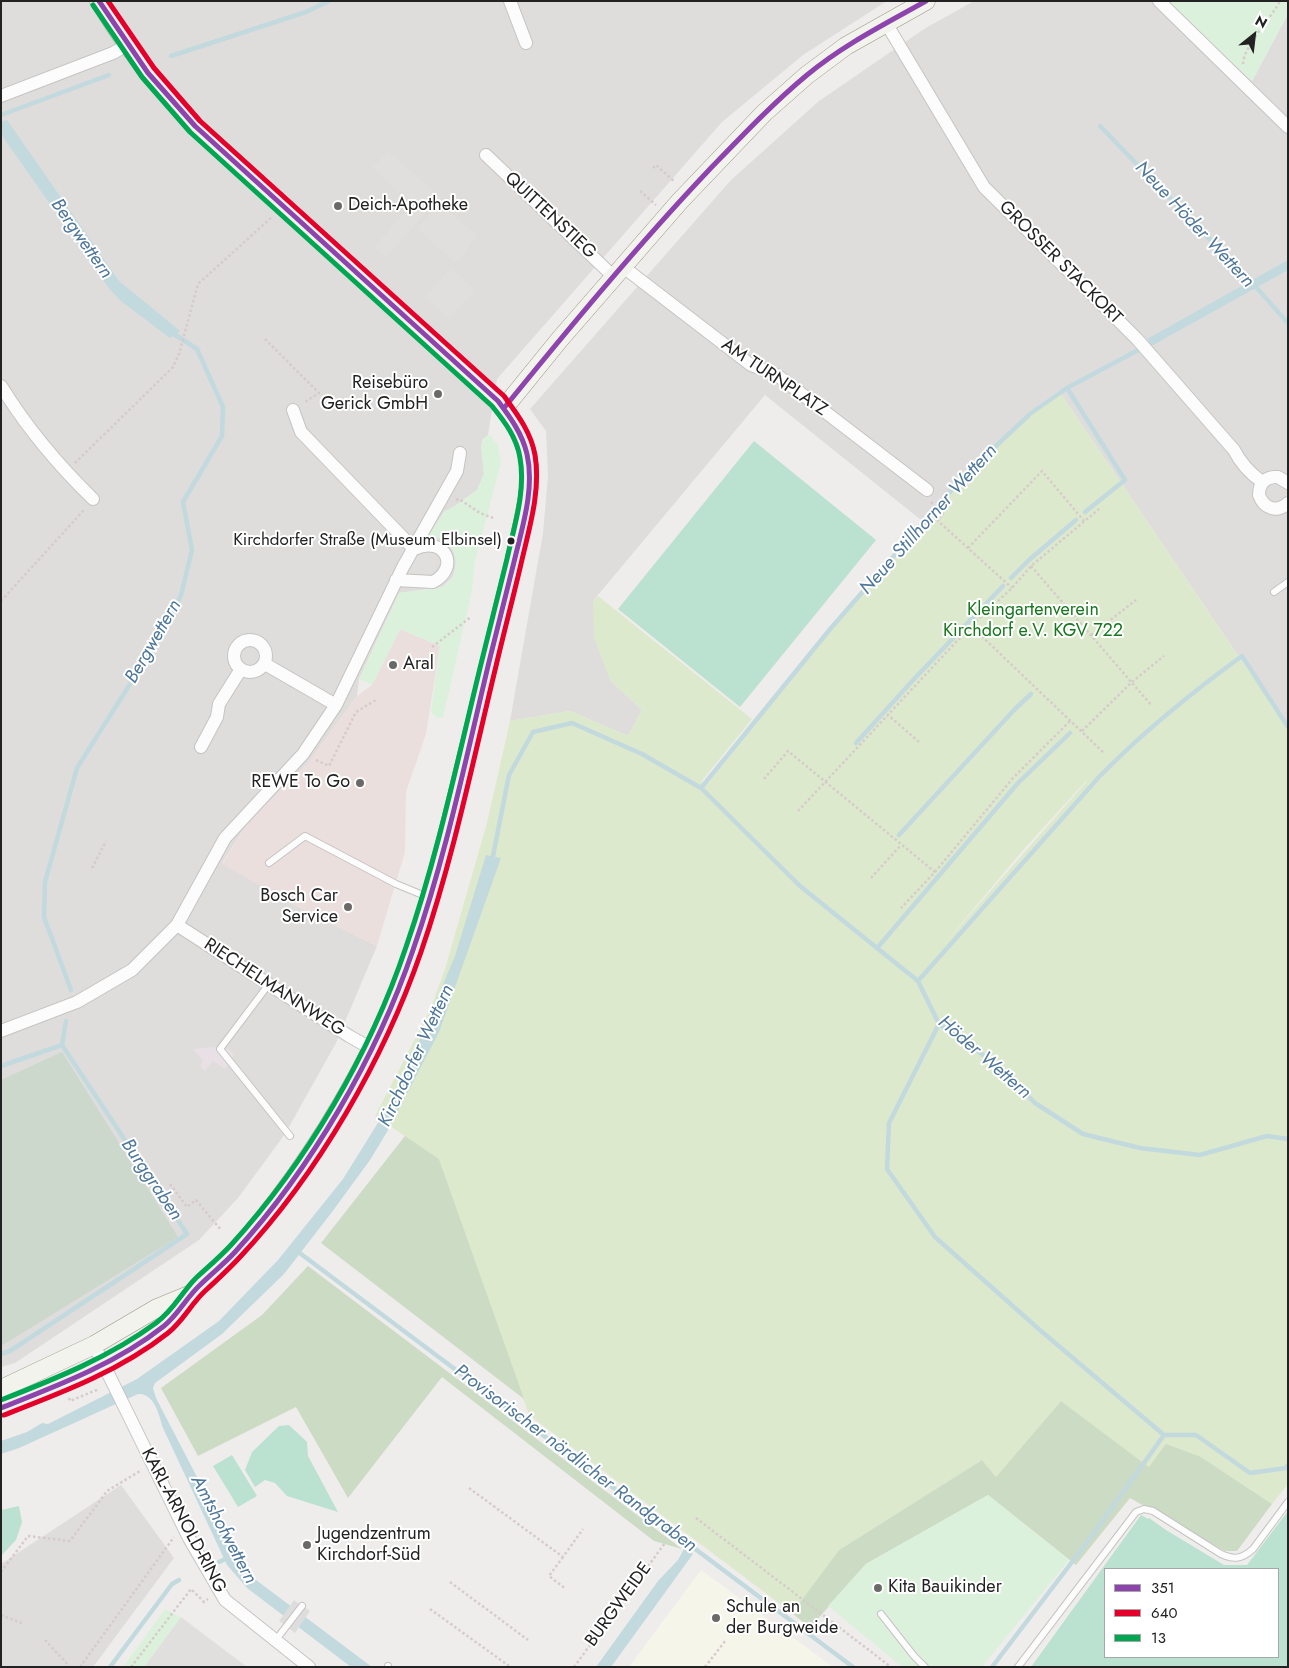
<!DOCTYPE html>
<meta charset="utf-8">
<style>
body{margin:0}
#map{position:relative;width:1289px;height:1668px;overflow:hidden;background:#efedeb;font-family:Jost,sans-serif}
canvas{display:block}
.frame{position:absolute;inset:0;border:2px solid #222;pointer-events:none}
.legend{position:absolute;left:1104px;top:1568px;width:175px;height:90px;box-sizing:border-box;background:#fff;border:1px solid #a7a7a7;margin:0;padding:6px 9px;list-style:none;font-size:15px;color:#222}
.legend li{display:flex;align-items:center;gap:10px;height:25px}
.legend b{width:25px;border:1px solid #a7a7a7}
.north{position:absolute;left:1229px;top:10px;width:50px;height:50px;-webkit-text-stroke:4px #fff;paint-order:stroke;rotate:29deg;font-size:14px;font-weight:700;line-height:20px;text-align:center;color:#222}
.north::after{content:'';display:block;margin:auto;width:18px;height:22px;background:#222;clip-path:polygon(50% 0,100% 100%,50% 72%,0 100%)}
</style>
<div id="map">
<canvas width="1289" height="1668"></canvas>
<div class="frame"></div>
<ul class="legend">
<li><b style="height:6px;background:#8e44ad"></b>351</li>
<li><b style="height:6px;background:#e4002b"></b>640</li>
<li><b style="height:6px;background:#00a651"></b>13</li>
</ul>
<div class="north">N</div>
</div>
<script>
const ctx = document.querySelector('canvas').getContext('2d');
ctx.lineJoin = 'round';
function fillPath(path, color) {
  ctx.fillStyle = color;
  ctx.fill(path, 'evenodd');
}
function stroke(path, color, width, dash) {
  ctx.strokeStyle = color;
  ctx.lineWidth = width;
  ctx.lineCap = dash ? 'butt' : 'round';
  ctx.setLineDash(dash || []);
  ctx.stroke(path);
}
function label(font, color, halo, rows, align = 'center') {
  ctx.font = font + ' Jost,sans-serif';
  ctx.lineWidth = 4;
  ctx.setLineDash([]);
  ctx.textBaseline = 'middle';
  ctx.strokeStyle = halo;
  ctx.fillStyle = color;
  for (const [text, x, y, turn = 0] of rows) {
    ctx.save();
    ctx.translate(x, y);
    ctx.rotate((+turn || 0) * Math.PI / 180);
    ctx.textAlign = isNaN(turn) ? turn : align;
    if (halo) ctx.strokeText(text, 0, 0);
    ctx.fillText(text, 0, 0);
    ctx.restore();
  }
}
const residential = new Path2D(`
 M1,1H887L803,55L722,122L497,379L488,435L483,439L481,446L484,474L477,490L455,506L444,512L429,536L438,537L447,542L454,552L457,564L453,577L442,587L399,593L359,679L357,696L309,762L248,823L222,863L304,910L377,946L336,1043L285,1134L238,1198L199,1240L15,1363L1,1367Z
 M974,1H1168L1252,81L1288,14V725L1237,654L1059,391L1030,411L969,469L921,520L765,395L593,601L610,680L642,710L628,736L570,711L510,721L543,533L548,476L546,431L530,409L731,180L819,101L924,29Z
 M121,1485L174,1558L93,1667H1V1564Z`);
const commercial = new Path2D(`
 M400,629L440,646L426,734L406,792L405,852L377,946L304,910L222,864L248,823L309,762L357,696L372,685Z`);
const industrial = new Path2D(`
 M224,1046L234,1054L225,1069L213,1061L205,1071L200,1066L203,1061L193,1049Z`);
const education = new Path2D(`
 M701,1570L833,1667H629Z`);
const grass = new Path2D(`
 M1059,391L1237,654L1288,725V1484L1272,1504L1201,1457L1149,1467L1061,1401L996,1477L982,1460L839,1550L792,1613L529,1415L439,1159L375,1116L430,1010L445,969L487,823L510,721L570,711L628,736L642,710L610,680L594,638L593,601L598,596L752,719L701,782L706,786C762,716 817,645 875,576C930,509 988,442 1059,391ZM1086,781H1087L943,945L1024,849Z`);
const forest = new Path2D(`
 M405,1136L439,1159L524,1399L321,1243Z
 M308,1266L682,1549L654,1541L442,1377L348,1498L296,1407L198,1456L161,1388L262,1315Z
 M1061,1401L1149,1467L1166,1444L1201,1457L1272,1504L1237,1551H1225L1130,1498L1076,1565L988,1495L866,1564L810,1628L792,1613L839,1550L982,1460L996,1477Z`);
const cemetery = new Path2D(`
 M62,1052L178,1237L1,1346V1080Z`);
const park = new Path2D(`
 M1168,1H1288V14L1252,81L1178,12Z
 M488,435L491,436L498,445L501,463L475,561L472,591L443,718C437,718 434,717 431,711L440,646L400,629L372,685L359,679L399,593C410,591 431,590 441,587C459,580 460,553 446,542C441,538 434,537 428,536L444,512L455,506L477,490L484,474L481,446L483,439Z
 M988,1495L1069,1560L982,1667H902L828,1606L866,1564Z
 M165,1609L181,1617L144,1667H123Z`);
const pitch = new Path2D(`
 M754,441L876,540L740,707L618,609Z
 M289,1425L307,1442L308,1456L338,1512L287,1496L275,1483L265,1480L255,1487L245,1470L252,1452L279,1426Z
 M232,1455L257,1496L238,1507L213,1466Z
 M19,1506L22,1522L16,1540L1,1556V1510Z
 M1288,1511V1667H1031L1141,1515L1148,1519L1149,1518L1166,1530L1224,1565H1247ZM1105,1569H1278V1657H1105Z`);
const parking = new Path2D(`
 M388,151L440,197L386,258L374,247L412,204L372,168Z
 M439,203L478,236L456,263L417,229Z
 M451,268L475,290L449,319L425,297Z
 M422,552H432L440,560L433,574L408,573L416,557Z
 M181,1617L247,1667H144Z`);
const water = new Path2D(`
 M7,120L119,281L180,331L170,338L121,301L108,287L1,134V122Z
 M1288,260V270L1153,345L1147,339Z
 M486,855L501,858L439,1032L387,1132L370,1160L332,1212L284,1274L222,1334L155,1383L153,1388L156,1398L240,1560L248,1572L256,1580L372,1667H351L247,1588L227,1565L163,1428C159,1416 155,1393 138,1394L19,1448L1,1454V1441L27,1432L42,1423L48,1424L137,1379L219,1321L278,1260L343,1179L376,1126L406,1072L455,956Z
 M685,1547L693,1554L611,1667H596L658,1581L678,1560Z`);
const pier = new Path2D(`
 M294,1600L310,1611L295,1633L279,1621Z`);
const stream = new Path2D(`
 M171,56L306,12L329,1
 M1,115L109,75
 M1100,126L1254,285L1288,323
 M1067,388L1125,480L1085,512
 M1011,578L1029,560L1076,520
 M856,743L915,678L1003,586
 M701,788L831,628L963,477L1031,413L1067,388L1157,340
 M899,835L1015,709L1031,694
 M492,861L509,775L533,732L572,723L642,754L701,788L800,886L918,981L939,1024L965,1041L1005,1072L1035,1103L1083,1134L1140,1148L1200,1155L1267,1136L1288,1139
 M878,947L1018,783L1070,733
 M918,981L1099,777C1143,732 1191,693 1242,656L1288,727
 M71,990L44,917L45,882L77,768L161,635L181,595L192,550L183,502L222,436L223,407L197,349L171,332
 M939,1024L889,1123L887,1169L935,1237L1041,1331L1164,1435
 M62,1045L66,1021
 M1,1066L62,1045
 M297,1251L853,1667
 M1,1354L10,1351L187,1234L62,1045
 M219,1562L230,1557
 M110,1667L172,1584L179,1580
 M992,1667L1088,1541L1164,1435H1196L1250,1473L1286,1468L1288,1465`);
const path = new Path2D(`
 M1243,64C1244,45 1271,19 1280,1
 M653,168L656,165L675,182
 M640,191L656,205
 M265,339L319,393L305,402
 M75,463L173,367L179,354L198,284L272,217
 M456,500L459,499L480,513L493,518
 M931,502L943,514L937,520L1012,588
 M968,548L1042,471L1084,521
 M1031,566L1152,706
 M1,601L84,510
 M971,626L1104,753
 M1091,635L1136,600
 M432,647L471,617
 M887,714L919,742
 M1082,731L1132,682L1164,656
 M316,760L329,766L356,712L376,700
 M764,779L788,751L935,872L901,908
 M798,811L971,626L1012,588L1031,566L1099,509
 M92,868L106,841
 M935,872L1013,778L1070,721
 M871,878L901,845
 M170,1184L187,1207L196,1200L221,1230
 M69,1398L70,1401L99,1389
 M469,1488L563,1557L583,1529
 M696,1518L891,1667
 M563,1557L549,1576L566,1589
 M1,1572L28,1536L70,1541L107,1491L140,1471
 M450,1582L528,1640
 M430,1609L509,1666
 M1,1615L24,1624
 M45,1640L70,1667
 M80,1667L174,1537
 M131,1667L191,1589L204,1602L208,1599
 M574,1667L665,1543
 M705,1667L726,1640`);
const lane = new Path2D(`
 M1274,592L1288,582
 M269,863L305,836L396,884L430,898
 M269,984L220,1049L290,1136
 M881,1614L914,1656L925,1667
 M275,1641L302,1606
 M388,1667V1666
 M1018,1667L1136,1512L1144,1509L1153,1511L1221,1554C1234,1560 1242,1559 1253,1549L1288,1502`);
const street = new Path2D(`
 M510,1L526,43
 M1159,1L1288,127
 M886,23L984,187L1137,339L1234,450C1240,462 1251,474 1262,482
 M1,96L113,53L127,45
 M486,155L614,277
 M622,266L751,365L777,375L927,490
 M1,386C27,428 58,465 93,499
 M293,410L301,432L414,549
 M1288,483L1278,477C1266,476 1259,483 1259,495C1264,509 1277,513 1288,503
 M396,580L433,582C460,568 446,535 414,549
 M234 656a16 16 0 1 1 32 0a16 16 0 1 1-32 0Z
 M265,664L336,705
 M201,747L217,717L219,704L241,669
 M177,925L349,1036L372,1049
 M1,1031L77,1002L132,970L177,925L225,838L303,754L336,705L403,567L457,471L460,453
 M94,1345L189,1538L225,1600L309,1667`);
const secondary = new Path2D(`
 M504,408L560,339L680,201L764,113L807,75L846,46L926,1
 M1,1389L94,1345L157,1308L191,1294
 M1,1408C51,1389 100,1370 144,1340C153,1334 163,1328 170,1321C179,1313 185,1301 193,1292C209,1276 227,1262 242,1244C292,1186 336,1119 371,1050C416,964 439,869 462,774C480,699 499,623 517,548C530,487 543,453 498,401L195,126L148,73L118,31L99,1`);
const bus1 = new Path2D(`
 M504,408C570,327 637,246 709,170C741,137 772,104 807,75C843,45 885,24 926,1
 M1,1408C57,1386 116,1364 164,1326C178,1315 186,1298 200,1285C211,1274 224,1264 235,1252C311,1169 377,1056 413,950C446,856 466,758 489,662C497,629 506,595 514,562C522,528 535,489 527,454C522,433 510,417 498,401L195,126L148,73L99,1`);
const bus2 = new Path2D(`
 M4,1415C61,1393 120,1371 168,1333C183,1321 191,1304 205,1291C217,1280 229,1269 240,1257C318,1174 384,1059 421,952C453,859 473,761 496,666C504,632 513,598 521,564C529,529 541,491 535,455C531,432 517,414 504,396L200,121L154,68L108,1`);
const bus3 = new Path2D(`
 M1,1400C55,1379 110,1357 156,1323C173,1311 182,1292 196,1278C208,1267 220,1257 231,1245C307,1162 370,1054 406,947C438,855 458,758 481,664C490,629 498,594 507,559C514,527 526,491 520,458C517,438 505,422 492,406L190,132L142,77L93,5`);
const markers = [
 [338,206,5,"#6a6968"],
 [438,394,5,"#6a6968"],
 [511,541,4.5,"#222"],
 [393,665,5,"#6a6968"],
 [360,783,5,"#6a6968"],
 [348,907,5,"#6a6968"],
 [307,1545,5,"#6a6968"],
 [878,1588,5,"#6a6968"],
 [716,1618,5,"#6a6968"]
];
const busNames = [
 ["Kirchdorfer Straße (Museum Elbinsel)",502,541]
];
const poiNames = [
 ["Deich-Apotheke",348,206],
 ["Reisebüro",428,384,"right"],
 ["Gerick GmbH",428,405,"right"],
 ["Aral",403,665],
 ["REWE To Go",350,783,"right"],
 ["Bosch Car",338,897,"right"],
 ["Service",338,918,"right"],
 ["Jugendzentrum",317,1535],
 ["Kirchdorf-Süd",317,1556],
 ["Kita Bauikinder",888,1588],
 ["Schule an",726,1608],
 ["der Burgweide",726,1629]
];
const streetNames = [
 ["QUITTENSTIEG",550,216,43],
 ["GROSSER STACKORT",1060,263,45],
 ["AM TURNPLATZ",774,378,34],
 ["RIECHELMANNWEG",274,988,33],
 ["KARL-ARNOLD-RING",183,1521,62],
 ["BURGWEIDE",619,1605,-54]
];
const parkNames = [
 ["Kleingartenverein",1033,611],
 ["Kirchdorf e.V. KGV 722",1033,632]
];
const waterNames = [
 ["Neue Höder Wettern",1194,225,47],
 ["Bergwettern",81,239,55],
 ["Neue Stillhorner Wettern",929,520,-48],
 ["Bergwettern",154,642,-60],
 ["Kirchdorfer Wettern",417,1056,-65],
 ["Höder Wettern",984,1058,41],
 ["Burggraben",151,1180,56],
 ["Provisorischer nördlicher Randgraben",575,1459,37],
 ["Amtshofwettern",223,1530,62]
];
fillPath(residential, '#dedddc');
fillPath(commercial, '#ebdfde');
fillPath(industrial, '#e8e0e5');
fillPath(education, '#f6f5e9');
fillPath(grass, '#dde9cd');
fillPath(forest, '#ccdbc3');
fillPath(cemetery, '#cbd8cb');
fillPath(park, '#dcf1db');
fillPath(pitch, '#bbe1d0');
fillPath(parking, '#e0dfde');
fillPath(water, '#c2d9de');
fillPath(pier, '#dedddd');
stroke(stream, '#c2d9de', 4.5);
stroke(lane, '#c5c4c3', 8);
stroke(street, '#c5c4c3', 14);
stroke(secondary, '#979784', 19);
stroke(path, '#d6cbcb', 2.5, [2.5, 2.5]);
stroke(lane, '#fdfcfc', 6);
stroke(street, '#fdfcfc', 12);
stroke(secondary, '#f3f3ed', 18);
stroke(bus1, '#8e44ad', 5);
stroke(bus2, '#e4002b', 5);
stroke(bus3, '#00a651', 5);
for (const [x, y, r, color] of markers) {
  const dot = new Path2D();
  dot.arc(x, y, r, 0, 2 * Math.PI);
  ctx.fillStyle = color;
  ctx.fill(dot);
  stroke(dot, '#fff', 2);
}
label('17px', '#222', '#fff', busNames, 'right');
label('18px', '#222', '#fff', poiNames, 'left');
label('18px', '#222', '#fff', streetNames);
label('18px', '#18771d', '#fff', parkNames);
label('italic 19px', '#4f779a', '#fff', waterNames);
</script>
